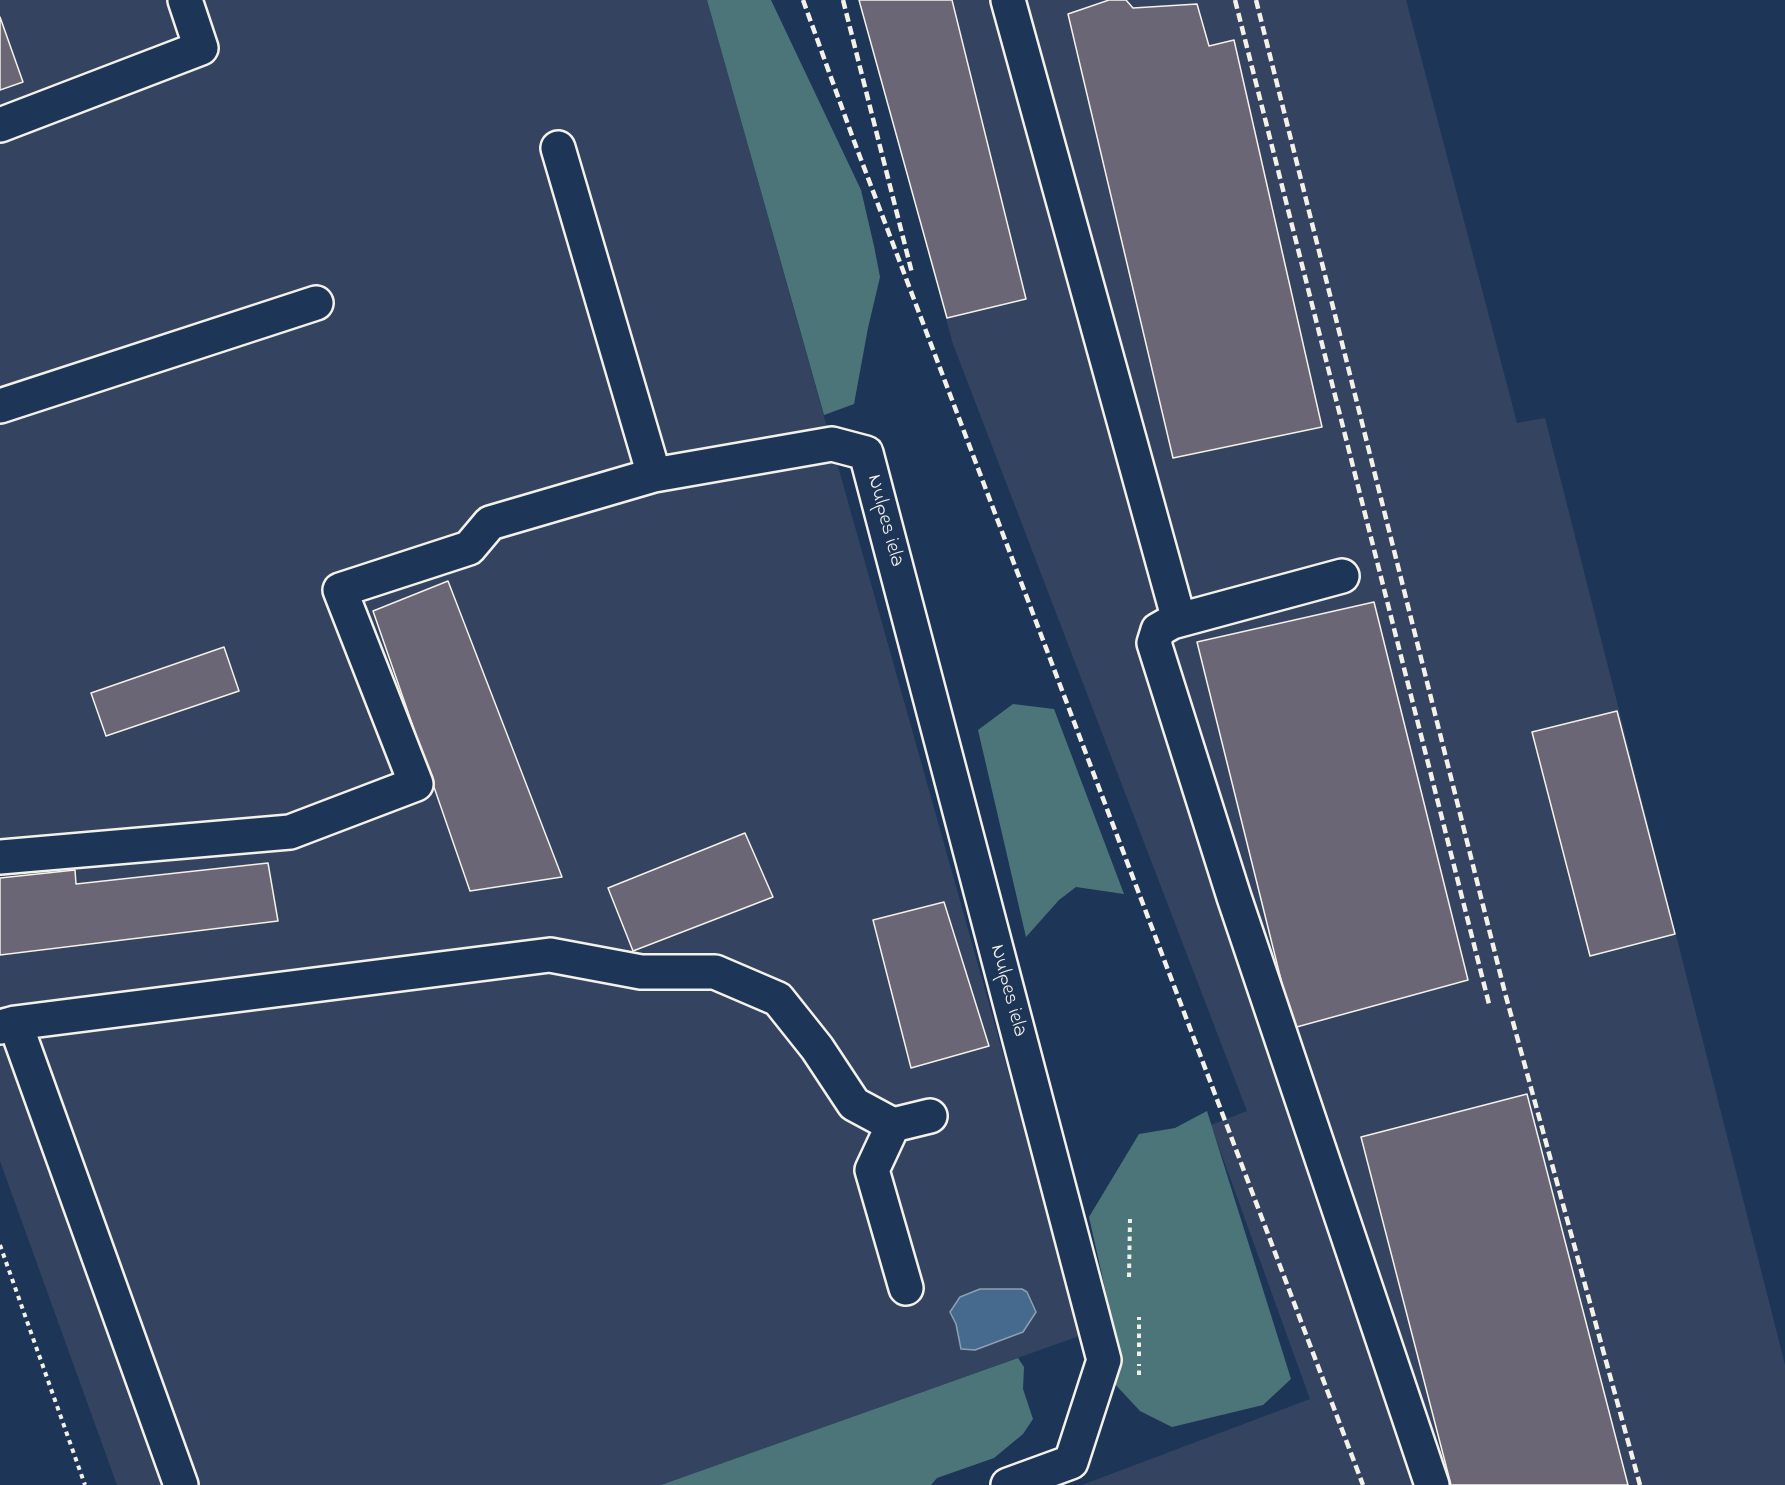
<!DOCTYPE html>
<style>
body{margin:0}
canvas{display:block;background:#1d3557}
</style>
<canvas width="1785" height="1485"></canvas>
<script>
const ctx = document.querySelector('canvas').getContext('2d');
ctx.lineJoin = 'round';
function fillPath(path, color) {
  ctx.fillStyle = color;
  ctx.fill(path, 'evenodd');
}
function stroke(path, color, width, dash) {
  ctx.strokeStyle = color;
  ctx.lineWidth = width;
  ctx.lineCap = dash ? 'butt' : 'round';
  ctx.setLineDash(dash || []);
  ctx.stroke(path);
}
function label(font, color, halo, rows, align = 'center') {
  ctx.font = font + ' "Indie Flower",sans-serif';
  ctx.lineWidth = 6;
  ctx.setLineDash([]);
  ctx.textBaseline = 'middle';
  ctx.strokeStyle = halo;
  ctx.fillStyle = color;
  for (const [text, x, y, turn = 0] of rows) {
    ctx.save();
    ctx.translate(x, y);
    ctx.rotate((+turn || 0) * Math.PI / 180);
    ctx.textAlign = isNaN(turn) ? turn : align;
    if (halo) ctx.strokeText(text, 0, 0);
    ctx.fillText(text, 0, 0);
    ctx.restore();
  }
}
const built = new Path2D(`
 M0,0H707L1082,1335L661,1485H117L0,1161Z
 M859,0H1406L1517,423L1545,418L1785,1365V1485H1082L1310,1399L1211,1125L1247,1111L953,344Z`);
const green = new Path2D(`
 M707,0H771L861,190L874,246L880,277L868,328L854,404L824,415Z
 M1013,704L1054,709L1124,894L1076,887L1059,900L1026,937L978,730Z
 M1207,1111L1291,1379L1263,1405L1172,1427L1140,1411L1112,1381L1115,1333L1089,1217L1139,1134L1175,1128Z
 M1018,1358L1024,1367L1023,1389L1033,1419L1023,1434L994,1458L937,1478L931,1485H661Z`);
const water = new Path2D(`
 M980,1289H1022L1027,1292L1036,1312L1023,1332L975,1350L961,1349L956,1324L950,1312L960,1297Z`);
const building = new Path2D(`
 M859,0H952L1026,299L947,318Z
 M1109,0H1126L1133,8L1197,4L1209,46L1234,40L1322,427L1173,458L1068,14Z
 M0,17L23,82L0,90Z
 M448,581L562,877L470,891L373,611Z
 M1374,602L1468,980L1293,1028L1197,642Z
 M224,647L239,691L106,736L91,693Z
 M1617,711L1675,934L1590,956L1532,732Z
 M745,833L773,897L633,951L608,888Z
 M268,863L278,921L0,955V878L75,870L76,884Z
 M944,902L989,1046L911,1068L873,920Z
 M1527,1094L1628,1485H1451L1361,1137Z`);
const path = new Path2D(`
 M0,1245L85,1485
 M1129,1277L1130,1219
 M1139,1356V1317
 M1139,1375V1364`);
const minor = new Path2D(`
 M1008,0L1179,620
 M0,125L201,48L185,0
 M558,148L654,475L832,444L866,453L1104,1360L1071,1462L1008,1485
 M0,406L316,303
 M1342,576L1172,622L1158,630L1154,643L1234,897L1432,1485
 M0,857L290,832L416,784L340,590L469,548L490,523L654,475
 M15,1023L181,1485
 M0,1027L15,1023L550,955L641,972H715L778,999L817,1048L854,1104L893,1125L930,1116
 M893,1125L872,1170L906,1288`);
const rail = new Path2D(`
 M803,0L854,141L1363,1485
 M843,0L912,273
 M1235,0L1489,1004
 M1256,0L1505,993L1640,1485`);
const streetNames = [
 ["Nulpes iela",884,521,75],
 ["Nulpes iela",1007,991,75]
];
fillPath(built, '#344460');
fillPath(green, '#4c7579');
fillPath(water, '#466a8d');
stroke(water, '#8ca0b1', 1.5);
fillPath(building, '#6a6675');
stroke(building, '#f4f1e8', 1.5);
stroke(minor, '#f4f1e8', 38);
stroke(path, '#f4f1e8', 4, [4.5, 4.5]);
stroke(minor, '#1d3557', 33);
stroke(rail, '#f4f1e8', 4.5, [9, 4.5]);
label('21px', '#f4f1e8', '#1d3557', streetNames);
</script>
